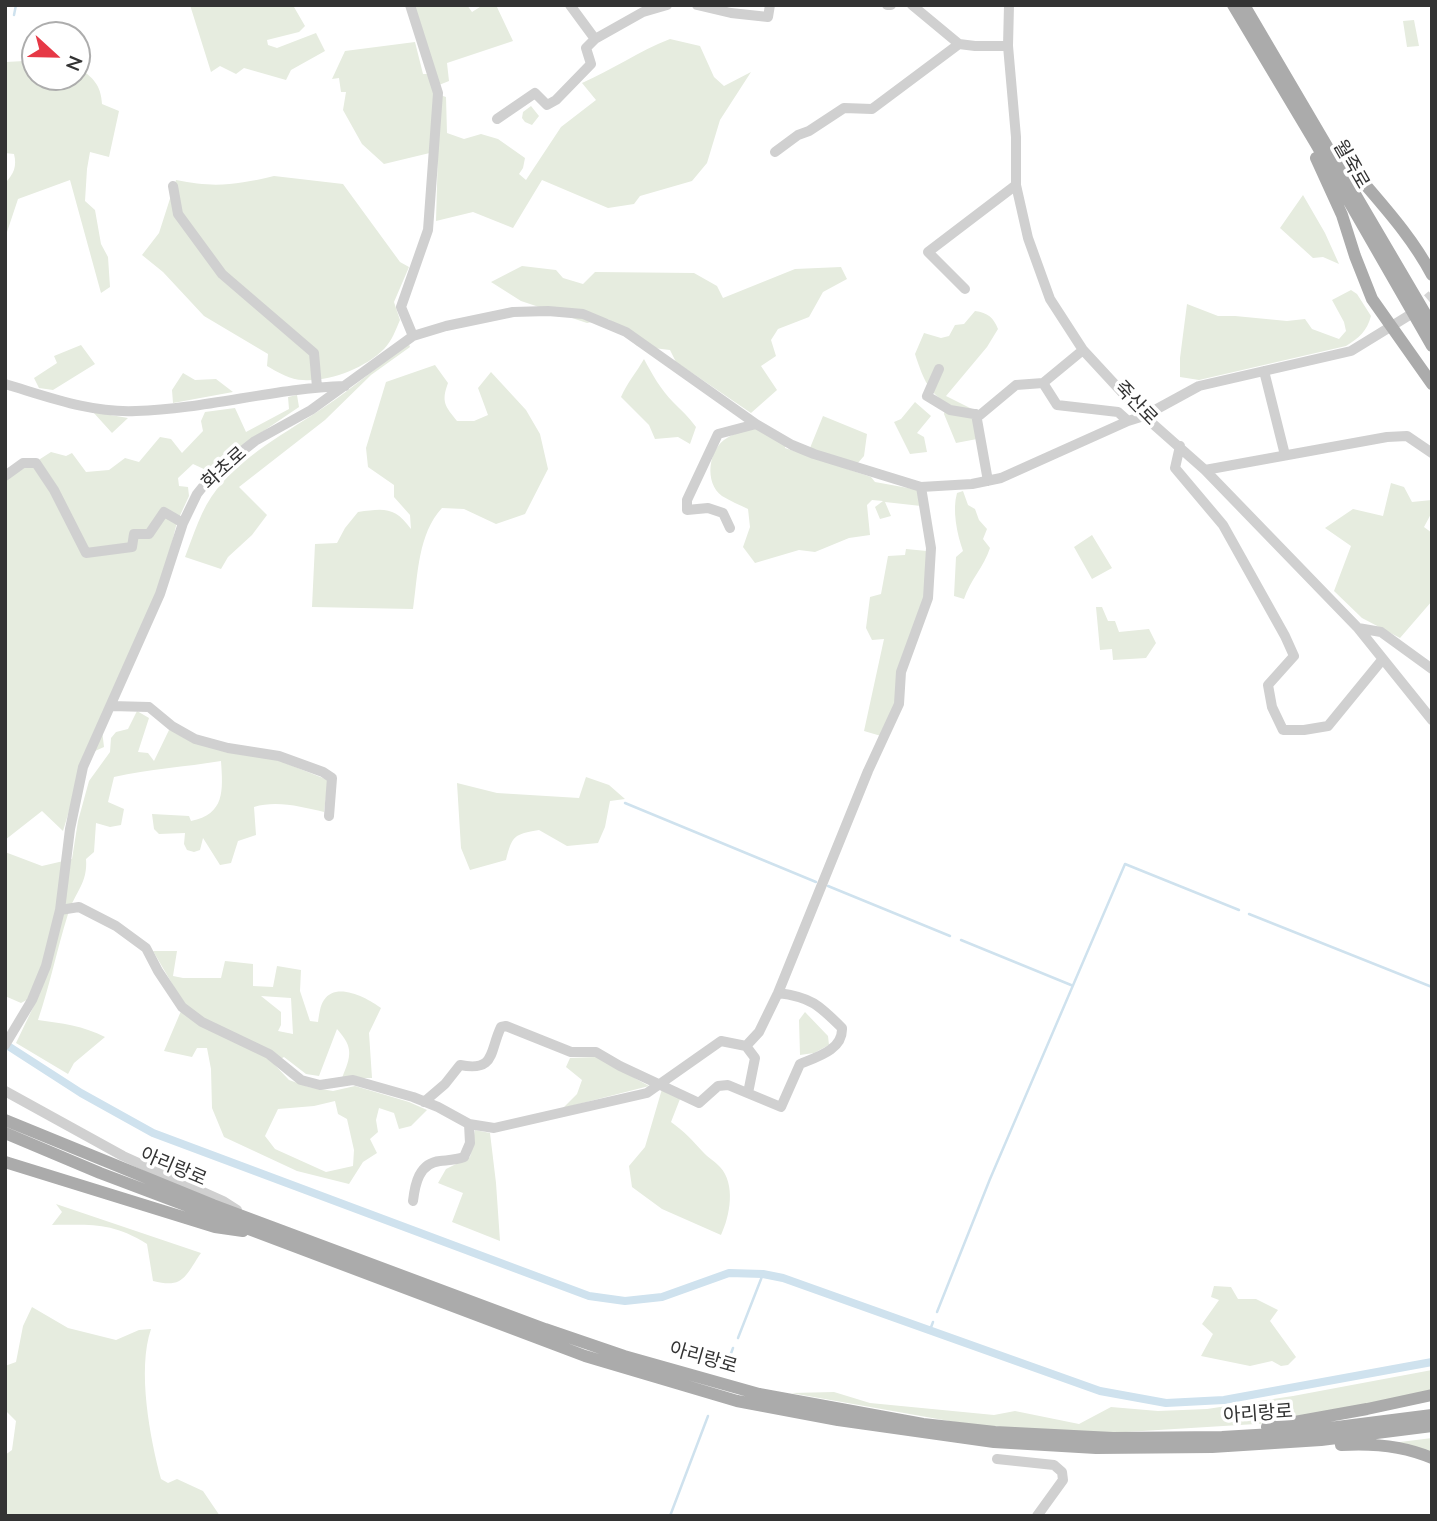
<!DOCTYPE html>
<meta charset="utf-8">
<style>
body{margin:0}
#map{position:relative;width:1437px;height:1521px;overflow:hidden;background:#fff;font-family:"Nunito Sans",sans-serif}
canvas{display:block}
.frame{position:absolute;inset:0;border:7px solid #333;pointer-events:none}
.north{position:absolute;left:21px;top:21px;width:70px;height:70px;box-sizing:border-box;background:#fff;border:2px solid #adadad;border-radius:50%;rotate:112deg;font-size:19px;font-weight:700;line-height:28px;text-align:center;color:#333}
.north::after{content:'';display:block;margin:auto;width:24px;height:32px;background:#e63946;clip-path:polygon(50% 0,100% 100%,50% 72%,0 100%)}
</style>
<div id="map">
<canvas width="1437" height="1521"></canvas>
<div class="frame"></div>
<div class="north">N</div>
</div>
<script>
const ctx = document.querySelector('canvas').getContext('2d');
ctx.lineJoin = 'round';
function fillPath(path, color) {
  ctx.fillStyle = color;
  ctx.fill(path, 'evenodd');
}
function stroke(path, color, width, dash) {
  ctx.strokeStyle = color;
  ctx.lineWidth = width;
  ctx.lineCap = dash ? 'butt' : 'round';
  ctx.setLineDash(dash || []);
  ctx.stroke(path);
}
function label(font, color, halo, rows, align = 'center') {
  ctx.font = font + ' "Nunito Sans","Noto Sans KR",sans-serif';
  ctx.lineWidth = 7;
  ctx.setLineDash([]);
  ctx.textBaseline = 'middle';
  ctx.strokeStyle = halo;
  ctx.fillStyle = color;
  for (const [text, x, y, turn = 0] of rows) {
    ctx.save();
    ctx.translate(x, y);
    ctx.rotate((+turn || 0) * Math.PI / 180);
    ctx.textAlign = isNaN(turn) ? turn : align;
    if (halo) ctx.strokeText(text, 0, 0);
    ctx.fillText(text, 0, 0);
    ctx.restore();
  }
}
const green = new Path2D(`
 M190,5H284L294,7L305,26L299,32L267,40L268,45L277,48L316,33L325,51L291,70L286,80L244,68L236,74L220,66L211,72Z
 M414,5H467L472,12L483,5H496L513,41L447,63L449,81L439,85Z
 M1414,20L1419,46L1407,47L1403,21Z
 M670,39L700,46L714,77L724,86L751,72L720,120L707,163L692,181L640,196L634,204L608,208L542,180L513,228L473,212L436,221L438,151L384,164L362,144L343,110L346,92H341L339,78L332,79L345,51L415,42L423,74H429L434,93L446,97L447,133L464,139L481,134L498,139L525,158L523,168L519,174L526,180L561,127L596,100L582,83C612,70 639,51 670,39Z
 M31,55L35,56V77H77V67C93,77 101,85 102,104L119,111L109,157L90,152L87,169L85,201L95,210L101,244L108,257L110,287L101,293L70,180L18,199L5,238V183C14,174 17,166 14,154L5,153V65L6,62L24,61Z
 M531,106L539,116L532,125L525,122L522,118L523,112Z
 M274,176L343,184L400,262L409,267L394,302L400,320C396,329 392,341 384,349C365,368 330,382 303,380C291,380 277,372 267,366L268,354L204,316L163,272L142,255L159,233L176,180C214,188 236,185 274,176Z
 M1303,195L1325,233L1339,264L1323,257L1313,258L1280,228Z
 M522,266L556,270L563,278L583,284L595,272L694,273L717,286L723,298L795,269L841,267L847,279L823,292L809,317L778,329L771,340L776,356L761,366L777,390L751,413L676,362L670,350L637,346L622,327L608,319L587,323L521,301L491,282Z
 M1351,290L1357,294L1371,316C1367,331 1359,338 1346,346L1199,380L1180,377V358L1187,304L1218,316H1235L1287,321L1305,319L1312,329L1339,339L1346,331L1344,322L1332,300Z
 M975,311C988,313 993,317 998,329L987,347L946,396L978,412L977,439L956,443L944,414L946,403C927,391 922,375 915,354L924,333L941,338L949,336L955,325L964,324Z
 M409,344L410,347L371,375L325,420L239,487L267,515L252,535L228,557L221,569L185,557C194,534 201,509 217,489C248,450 296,428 336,399C361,381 384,361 409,344Z
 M81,345L95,364L53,390L39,388L34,378L57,363L54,356Z
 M644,359C652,374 661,390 673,402C682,411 688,416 696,427L690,444L678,437L655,439L649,425L621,397C627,383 636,373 644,359Z
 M435,365L448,383C441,402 445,406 457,421H474L488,415L478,388L491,372L526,410L540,434L548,469L525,514L496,524L464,509L442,508C418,534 418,574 413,609L312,607L315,544L337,543L345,528L358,512C385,508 395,507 411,529L410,515L394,497V485L368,467L366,448L386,382Z
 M183,373L195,380L216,379L233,392L173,403L172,390Z
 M297,395L299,407L206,470L193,464L178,478L179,486L188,487L189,496L177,522L162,583L101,722L104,747L86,755L63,831L42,811L5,840V472L37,461L51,452L66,456L72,453L86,472L109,470L125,458L139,462L160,437L171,439L182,453L203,431L201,421L205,412L235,408L246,432L289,409L288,397Z
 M915,402L931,416L917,433L924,437L927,452L910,454L894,422L901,419Z
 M93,412L128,418L112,433Z
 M823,416L867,434L864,456L857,464L810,448Z
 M754,428L786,439L785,448L871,477L875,482L919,490L921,506L885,502L891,516L880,519L875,507L883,501L872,500L867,505L870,535L849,538L815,552L799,550L755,563L743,547L750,527L748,509C740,505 730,501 722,496C704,483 708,449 727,438C734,433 746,431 754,428Z
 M1391,483L1404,487L1412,502L1432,500V512L1424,527L1432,533V601L1400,638L1362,618L1334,591L1351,546L1325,528L1353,509L1383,516Z
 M963,491L968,505L975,509L979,520L987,529L983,539L990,548C984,567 970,580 964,599L954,596L956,557L963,551C957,534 952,510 957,493Z
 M1092,535L1112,568L1092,579L1074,547Z
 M906,549L927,551L925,593L897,702L881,736L864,731L884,639L872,640L866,628L870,597L881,594L888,556L905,555Z
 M1096,607H1102L1108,621H1115L1119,632L1149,629L1156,643L1146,658L1113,660L1112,649L1100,650Z
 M137,711L149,718L138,752L148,753L154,761L169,730L270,757L328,780L324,812C302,807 277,800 254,807L256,835L238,841L231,863L220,865L203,838L200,850L194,852L187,850L184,844L185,833L159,834L154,829L152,814L189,816L191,821C225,814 223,791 221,761C185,767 149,769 114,777L108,802L124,809L121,825L110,827L96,823L94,852L86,859C88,883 75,892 68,914C57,949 50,985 38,1020C61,1023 84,1026 105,1037L74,1063L68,1074L16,1043L40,993L21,1003L5,996V852L42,866L72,859L78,821L89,781L110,752L111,738L116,732L128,729Z
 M586,777L609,785L625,799L610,801L605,827L598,843L567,846L539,830C514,834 512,836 506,860L470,870L461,848L457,783L497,793L579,798Z
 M153,951H177L173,976L183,978H221L225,961L253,964V986L273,987L277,966L301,970L300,991L310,1021L318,1022C319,1016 320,1005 324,1000C336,981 368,998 381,1008L369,1033L372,1078H342C351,1056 354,1048 337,1029L319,1076L306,1074L284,1057L273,1063L289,1080L309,1087L333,1091L355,1086L409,1102L427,1110L411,1126L399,1129L394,1113L379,1108L376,1120L378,1132L370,1139L377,1153L363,1162L349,1184L297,1171L224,1137L212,1108L211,1069L207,1048H197L192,1057L164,1051L184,1004ZM261,996L291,998L293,1034L278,1031L281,1025V1012ZM335,1101L338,1114L347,1119L354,1150L353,1166L326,1172L275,1149L265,1136L278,1109L314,1106Z
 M805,1012L828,1036L829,1045L814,1053L800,1055L799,1020Z
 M596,1057L649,1086L563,1108L577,1094L582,1080L566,1067L570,1058Z
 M662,1089L680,1099L671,1122C684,1131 693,1141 703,1152C708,1158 715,1161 720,1167C736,1184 730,1216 721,1235L662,1209L632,1187L629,1166L645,1147Z
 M475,1130L490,1133L496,1183L500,1241L452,1222L463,1193L438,1183L446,1169L470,1157Z
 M56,1204L201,1253C185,1276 184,1289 153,1281L147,1244C111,1222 92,1225 52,1225L62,1212Z
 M1214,1286L1231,1287L1238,1299H1256L1278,1310L1270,1321L1296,1357L1288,1365L1281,1366L1272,1361L1250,1366L1201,1356L1213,1334L1202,1324L1219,1300L1211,1297Z
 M32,1307L68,1328L116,1340L139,1330L151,1329C137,1370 150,1438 161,1479L168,1483L177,1479L203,1491L220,1516H5V1455L12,1450L16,1421L5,1410V1366L16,1362L23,1326Z
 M1432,1370V1393L1272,1423L1126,1432L1067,1433L966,1424L791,1393L834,1392L870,1403L994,1415L1015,1411L1079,1424L1111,1407L1158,1411L1207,1409L1293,1396Z
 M1432,1438V1453L1392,1443Z`);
const stream = new Path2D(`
 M14,15L16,5
 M625,803L816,882
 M828,886L950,936
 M1249,914L1432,987
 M961,940L1071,985
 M937,1312L990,1179L1125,864L1239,910
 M930,1330L933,1322
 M738,1338L763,1274
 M726,1367L733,1348
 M670,1516L708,1416`);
const canal = new Path2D(`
 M5,1044L81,1093L153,1133L589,1296L625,1301L662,1297L729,1273L763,1274L783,1278L1100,1391L1166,1403L1224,1400L1432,1362`);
const minorTunnel = new Path2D(`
 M1416,309L1432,295`);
const minor = new Path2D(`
 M410,5L438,93L428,230L401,307L413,336
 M570,5L595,39L643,12L667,5
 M697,5L731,13L768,17L770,5
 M887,5H891
 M912,5L959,44L975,46H1008
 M1009,5L1008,46L1016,137V185L1028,238L1050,299L1083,350L1144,416L1205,470L1358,628L1432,720
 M497,119L535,93L547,105L556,100L591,64L586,48L595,39
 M775,152L798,135L809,131L844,108L872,109L959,44
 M173,186L178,214L222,274L314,353L317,387
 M965,289L928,252L1016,185
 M1083,350L1043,383L1057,405L1118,412L1128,421
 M939,369L927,396L950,410L980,415L1016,385L1043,383
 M1264,371L1285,455
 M5,384C49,397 90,413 136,411C206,409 275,388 345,386
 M976,414L988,481
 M1180,446L1175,468L1223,525L1285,636L1294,656L1268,685L1272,707L1283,730H1304L1328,726L1382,660
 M1205,470L1387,437L1407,436L1432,453
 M5,476L23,463H36L54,490L86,553L132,547L134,534H149L164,512L183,523
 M730,528L723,513L708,508L687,510V500L718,434L756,424
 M1358,628L1381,632L1432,669
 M111,706L149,707L172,726L195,739L228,748L279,756L323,772L332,778L329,816
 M60,910L79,907L116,926L146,948L158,971L182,1007L202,1022L269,1054L301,1080L320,1085L353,1080L413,1097L438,1107L469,1124L494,1128L647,1093L721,1041L746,1046L759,1032L778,993L868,771L899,704L901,672L928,598L931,548L921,487
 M5,1045L32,1000L46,966L60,910L70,829L83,767L160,594L183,523L197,494L209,479L222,467L255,441L311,410L413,336L446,326L513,312L548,311L583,314L626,332L756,424L792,445L814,454L921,487L972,484L1001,478L1128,421L1144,416L1199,386L1351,351L1408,316
 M746,1046L755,1058L748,1093
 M5,1091L123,1156L223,1201L237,1210
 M424,1102L445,1084L460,1065C496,1072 489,1052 501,1027L506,1026L571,1052H596L620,1066L699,1103L718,1086L728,1085L781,1107L800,1064C817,1057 843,1050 842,1028C819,1005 811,997 778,993
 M413,1201C415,1184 419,1163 440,1161C449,1160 456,1160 464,1157L470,1143L469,1124
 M997,1459L1054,1465L1062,1472L1063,1480L1037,1516`);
const major = new Path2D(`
 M1233,5L1316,144L1432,346
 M1244,5L1432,325
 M1339,153C1372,195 1407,228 1432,275
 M1316,158L1342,215L1355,256L1372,299L1432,384
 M5,1120L213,1205L545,1329L624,1356L759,1394L923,1424L995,1432L1113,1438L1222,1437L1290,1433L1432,1415
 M5,1133L100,1173L585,1356L737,1401L838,1420L994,1442L1096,1448L1212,1447L1321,1440L1432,1426
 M5,1162L215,1227L243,1231
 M1267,1427L1367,1409L1432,1395
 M1341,1445C1372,1443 1404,1446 1432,1458`);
const streetNames = [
 ["월죽로",1350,165,60],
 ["죽산로",1135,404,46],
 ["화초로",225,469,-42],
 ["아리랑로",173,1168,23],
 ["아리랑로",703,1359,16],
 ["아리랑로",1258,1415,-4]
];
fillPath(green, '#e6ecdf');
stroke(stream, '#cfe2ee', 2.5);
stroke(canal, '#cfe2ee', 8);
stroke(minorTunnel, '#d6d6d6', 10, [10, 5]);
stroke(minor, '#d0d0d0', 10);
stroke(major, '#ababab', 12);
label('19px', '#333', '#fff', streetNames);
</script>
